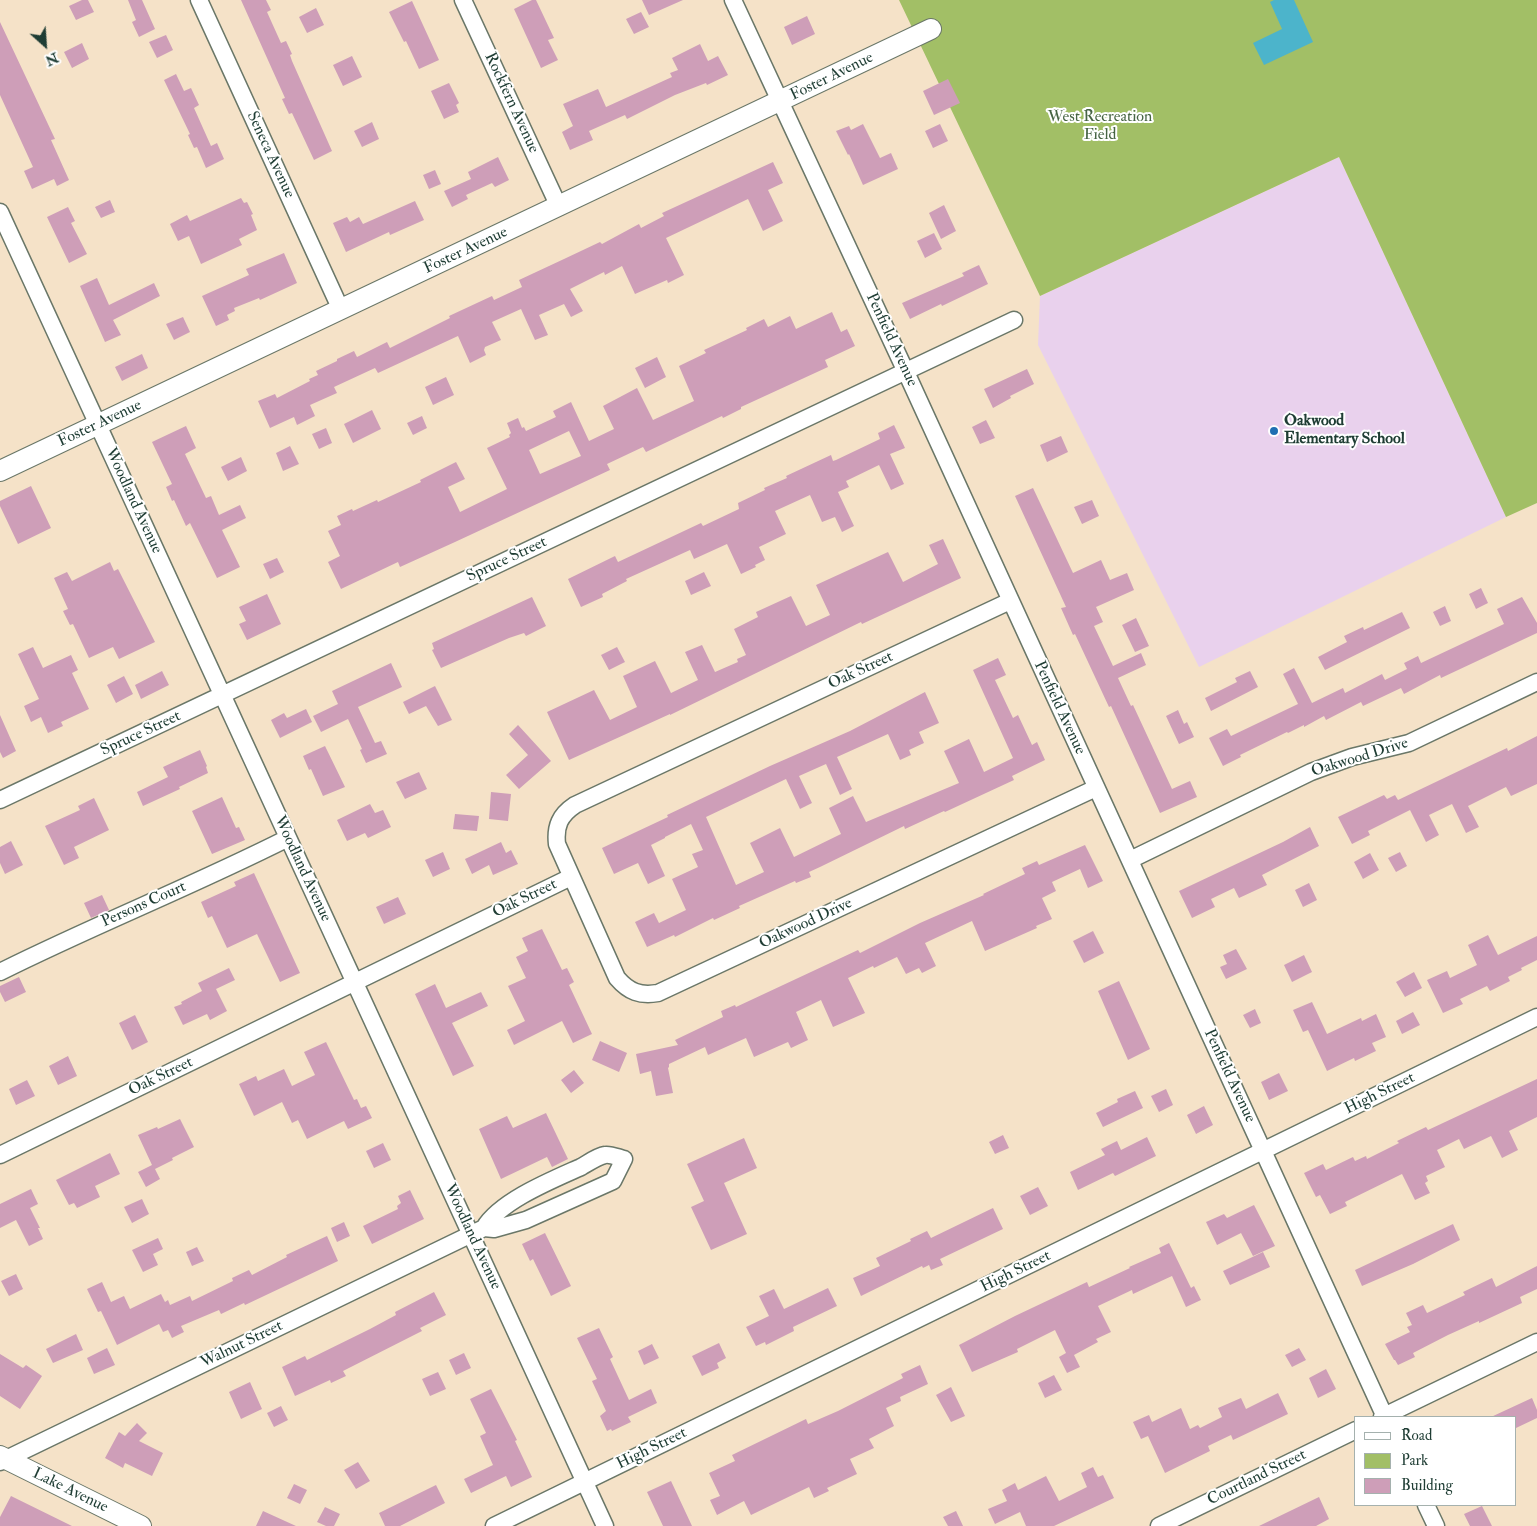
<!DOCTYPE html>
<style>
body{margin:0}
#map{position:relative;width:1537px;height:1526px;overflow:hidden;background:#f5e2c8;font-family:"IM FELL Double Pica",serif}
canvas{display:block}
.legend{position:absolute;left:1354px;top:1416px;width:162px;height:90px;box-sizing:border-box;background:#fff;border:1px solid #a5b1ae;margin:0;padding:6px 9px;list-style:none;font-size:15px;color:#1f3d34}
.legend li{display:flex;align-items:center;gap:10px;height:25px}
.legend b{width:25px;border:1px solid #a5b1ae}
.north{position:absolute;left:20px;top:20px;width:50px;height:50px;-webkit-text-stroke:4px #fff;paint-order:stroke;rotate:154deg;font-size:14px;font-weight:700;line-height:20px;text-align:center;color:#1f3d34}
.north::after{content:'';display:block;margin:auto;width:18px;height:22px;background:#1f3d34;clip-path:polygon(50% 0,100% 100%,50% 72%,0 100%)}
</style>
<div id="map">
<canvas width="1537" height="1526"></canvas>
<ul class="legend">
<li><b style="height:6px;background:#fff"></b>Road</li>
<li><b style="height:14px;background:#a2bf66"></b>Park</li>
<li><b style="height:14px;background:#ce9eb8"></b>Building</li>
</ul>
<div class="north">N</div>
</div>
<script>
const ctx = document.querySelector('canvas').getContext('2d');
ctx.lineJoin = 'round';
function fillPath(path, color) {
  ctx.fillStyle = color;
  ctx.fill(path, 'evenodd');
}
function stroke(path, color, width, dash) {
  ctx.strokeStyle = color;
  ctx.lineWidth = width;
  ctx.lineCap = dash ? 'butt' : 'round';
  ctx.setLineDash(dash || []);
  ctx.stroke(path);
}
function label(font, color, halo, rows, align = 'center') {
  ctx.font = font + ' "IM FELL Double Pica",serif';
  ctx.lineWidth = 4;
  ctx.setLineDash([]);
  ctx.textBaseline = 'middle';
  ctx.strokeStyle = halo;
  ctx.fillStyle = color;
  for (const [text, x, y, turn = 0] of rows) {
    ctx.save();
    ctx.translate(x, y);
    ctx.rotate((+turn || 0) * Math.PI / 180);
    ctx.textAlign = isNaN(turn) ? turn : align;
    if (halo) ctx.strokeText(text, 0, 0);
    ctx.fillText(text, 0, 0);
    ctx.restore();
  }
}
const built = new Path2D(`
 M1339,157L1506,517L1199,667L1038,345L1040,296Z`);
const green = new Path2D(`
 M899,0H1537V503L1506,517L1339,157L1040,296Z`);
const water = new Path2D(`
 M1274,0H1294L1313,42L1264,65L1253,43L1282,29L1270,2Z`);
const building = new Path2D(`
 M82,0H88L94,12L76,20L69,6Z
 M128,0H142L155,29L139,37L132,22L136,20Z
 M241,0H266L271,10L267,12L281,43L286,41L292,54L290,55L292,61L332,151L314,160L292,113L289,114L282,99L285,98Z
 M532,0H536L554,38L548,40L558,60L541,68L514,9Z
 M642,0H683L649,15Z
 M412,1L439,60L419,69L406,41L404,42L389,12Z
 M316,8L324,25L307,33L299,17Z
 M641,12L649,27L634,34L626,19Z
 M807,16L815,34L792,45L784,27Z
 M0,22L55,139L51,140L69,180L57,186L54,179L32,189L24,171L33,167L0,95Z
 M166,35L173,50L157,58L149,42Z
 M82,43L89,59L72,68L64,52Z
 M700,44L708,61L718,56L728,75L707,85L706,83L675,95L627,119L625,115L589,131L593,140L570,150L562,132L573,126L563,104L598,89L606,107L672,77L670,73L678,70L672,58Z
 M352,56L362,77L343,86L333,65Z
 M176,74L184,91L191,88L199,105L194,108L211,146L217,143L224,159L206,168L197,147L194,148L188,135L190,134L164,80Z
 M948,79L960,103L934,115L923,91Z
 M449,83L459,103L456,105L459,112L444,119L431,91Z
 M372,122L379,139L362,147L354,131Z
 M863,124L880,158L891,153L898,169L863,185L849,154L848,155L836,131L849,126L851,130Z
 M940,124L948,141L933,148L925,131Z
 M498,157L509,180L495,187L492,183L466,195L468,199L452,207L444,191L471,179L468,172Z
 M773,162L783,183L768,190L783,221L763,231L748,199L666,238L684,275L668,283L667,280L635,294L622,266L605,275L604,272L570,289L583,311L571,317L564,304L539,315L548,335L535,340L521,309L492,322L501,340L485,347L484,350L486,355L470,363L458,336L378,373L375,368L334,387L337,393L310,405L315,416L297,425L294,417L270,428L258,401L275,394L277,398L310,381L309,379L318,375L316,371L337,361V359L354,351L357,357L387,342L390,348L450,318L449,316L492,296L494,300L522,287L519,280L564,259L600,242L602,244L639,224L641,228L664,216L662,213Z
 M435,170L441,184L429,189L423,175Z
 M241,198L244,203L247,202L253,214L251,215L257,230L239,239L242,245L201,264L189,236L178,241L170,224L187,215L190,221Z
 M110,200L115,212L101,218L95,207Z
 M415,201L424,220L390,235L389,232L346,252L333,223L347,217L350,222L359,217L363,224Z
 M944,205L956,231L941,239L929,213Z
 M68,207L75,221L71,223L87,254L69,263L47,217Z
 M934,233L942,249L925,258L917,241Z
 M284,253L297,283L260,300L259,298L234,308L235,311L227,315L229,320L216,326L202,296L249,275L246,269Z
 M979,265L988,284L942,306L941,304L910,319L902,303L964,276L962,273Z
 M97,278L109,305L154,283L160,296L113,320L121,335L105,342L80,286Z
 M832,312L841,332L847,329L855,346L825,360L828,367L741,407V409L723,418L722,416L646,452L643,447L607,464L610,470L455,542L400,567L398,562L341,589L328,562L340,556L328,531L341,525L337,516L352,509L353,511L377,500L378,502L421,482L420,480L456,462L465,479L448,487L460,512L507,489L487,448L510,437L509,435L511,433L507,423L518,418L522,428L524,427L526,431L556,417L553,411L571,402L589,441L614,429L603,406L637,388L653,420L694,401L679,366L706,353L704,350L747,330L746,328L764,319L768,327L790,316L796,329ZM569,431L581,456L540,474L529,450Z
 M183,317L190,332L174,340L166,324Z
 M142,354L148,368L122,381L115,367Z
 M657,357L666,377L645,388L635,368Z
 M1027,369L1034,384L1010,396L1011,398L993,408L984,389Z
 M446,377L454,395L433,405L425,387Z
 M372,410L381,429L353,443L344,424Z
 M422,416L427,428L413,435L407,423Z
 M986,420L995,438L980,444L972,427Z
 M894,425L905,448L890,454L904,484L891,490L879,465L846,481L849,487L838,492L854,526L842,532L835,517L822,522L810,495L775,511L786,534L759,547L765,560L755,565L756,567L741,574L727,544L694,559L690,550L626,579L627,581L602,594L603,597L581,607L568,579L615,556L618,562L701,523L703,526L739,509L738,503L765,490L764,488L787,478L786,476L831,455L833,461L836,460L880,439L878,433Z
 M186,426L196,448L185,454L206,498L211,496L219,515L240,505L246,518L222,530L240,567L217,578L190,523L186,526L174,500L172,501L166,487L172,484L152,442Z
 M326,428L332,443L319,449L312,434Z
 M1061,436L1068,452L1047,462L1040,445Z
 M290,446L299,464L283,471L276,453Z
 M241,457L247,471L228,481L221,467Z
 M31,486L51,528L18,544L0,506V501Z
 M1033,488L1073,573L1101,560L1110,580L1127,573L1134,590L1096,607L1103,622L1094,626L1113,666L1141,653L1146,665L1118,678L1131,706L1133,705L1172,789L1190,781L1197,797L1160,813L1111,706L1109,707L1075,634L1073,635L1061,608L1066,607L1015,496Z
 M1092,500L1099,516L1082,524L1074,507Z
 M943,539L961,578L862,624L861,622L670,715V714L569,760L547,712L594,690L610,720L637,707L623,676L655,661L671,693L698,680L685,652L702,645L715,672L738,662L737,659L746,655L734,629L758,617L756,612L791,596L806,626L830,615L816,585L888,552L903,582L938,564L929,545Z
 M277,558L284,572L270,579L263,564Z
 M110,562L114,571L118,569L155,642L119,659L113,647L89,658L73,624L70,625L63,611L68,609L54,578L67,572L72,581Z
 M704,572L711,586L691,595L685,581Z
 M1481,588L1488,603L1476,609L1469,594Z
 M267,594L281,624L247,640L239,624L246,621L239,607Z
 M532,597L546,626L526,636L524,633L509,638L441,668L432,650L434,649L432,643Z
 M1522,597L1537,623V633L1441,678L1440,675L1404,694L1401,688L1363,706L1361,702L1326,720L1324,716L1304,727V725L1288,733L1287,732L1240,755L1241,757L1223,766L1209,738L1227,729L1231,736L1298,704L1283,674L1294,668L1312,703L1343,688L1345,693L1382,674L1385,680L1407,669L1404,663L1418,656L1421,663L1504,624L1497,609Z
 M1445,606L1451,621L1440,626L1433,612Z
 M1402,612L1410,628L1325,670L1318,657L1347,642L1344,636L1363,627L1364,630Z
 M1136,618L1149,646L1135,652L1122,625Z
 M33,647L43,668L71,655L78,670L72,673L89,709L61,722L63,726L48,733L41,717L31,722L24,706L39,699L18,654Z
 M617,647L625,662L609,670L601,655Z
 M998,658L1006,675L995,680L1013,718L1018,715L1032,745L1037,742L1045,760L1012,776L1014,780L945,812L944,811L905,829L904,826L820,867L809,872L811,877L796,883L795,881L739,906L740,908L714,920L713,918L675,937L674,935L647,947L635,922L654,913L659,923L686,910L672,879L698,867L692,854L703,850L691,824L665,837V838L651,845L665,876L648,884L638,863L614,874L602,848L668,817L667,815L770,766L850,731L925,692L939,723L919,732L924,743L909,750L911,755L900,760L888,734L837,757L852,789L840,795L826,764L799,776L812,803L800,809L786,779L706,817L736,885L764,872L750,843L780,828L794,857L841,834L829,808L853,796L866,822L959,783L944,751L969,739L984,772L1013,758L973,670Z
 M391,663L402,687L358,707L375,743L381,741L387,754L366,763L360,750L362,749L348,719L321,732L313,716L338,704L332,691Z
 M162,671L169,685L141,699L135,685Z
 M1250,671L1258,687L1211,711L1205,698L1237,682L1235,678Z
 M124,676L133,694L116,703L107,685Z
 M435,686L452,720L438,726L426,706L409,714L403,702Z
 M306,709L312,722L280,738L271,720L284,713L287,718Z
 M1178,710L1184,724L1187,722L1194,737L1179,744L1166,716Z
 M0,715L16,751L3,758L0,752Z
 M518,725L551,761L519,789L506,775L528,755L509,734Z
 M1537,736V784L1511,796L1506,787L1468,806L1479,827L1466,833L1452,804L1429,815L1439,835L1426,842L1410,810L1368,831L1370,835L1352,844L1338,817L1384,795L1387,799L1395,795L1398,800L1507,748L1508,751Z
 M325,746L345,787L323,796L311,769L309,770L303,756Z
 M200,750L207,766L206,767L208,773L179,787L180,789L143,806L137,792L168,777L163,767Z
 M419,772L427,789L405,799L396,782Z
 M491,792L511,794L508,821L489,819Z
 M222,797L236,828L239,827L245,840L212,854L192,811Z
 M94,798L109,830L74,847L79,858L64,865L45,826L80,810L78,806Z
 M370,804L375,813L383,810L391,827L368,838L365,833L347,841L337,820Z
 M455,814L479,816L477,831L453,829Z
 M1310,827L1319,846L1262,875L1267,885L1239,898L1234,888L1211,899L1215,907L1192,918L1179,891L1283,842Z
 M11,841L23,865L5,874L0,863V847Z
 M501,842L506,853L511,850L518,864L493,875L489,865L472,874L465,859Z
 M1085,845L1103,881L1088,888L1080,869L1052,882L1056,891L1042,898L1052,919L1036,926L1037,928L985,951L972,921L925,943L936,966L922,973L919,968L906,974L897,957L874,968L873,966L848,978L865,1013L833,1027L821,1000L796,1012L808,1040L791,1048L788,1042L754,1057L746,1038L708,1055L705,1047L669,1064V1067L668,1068L673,1093L656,1096L651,1071L640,1074L636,1054L678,1045L675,1040L723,1017L721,1011L735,1005L736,1007L858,950L860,953L920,923L984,895L983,894L1025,874L1022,868L1037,861L1039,865Z
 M443,852L450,869L433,877L425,860Z
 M1400,852L1407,866L1396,872L1388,858Z
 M1370,853L1379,870L1363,879L1354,862Z
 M254,873L300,973L280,982L257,934L227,948L212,916L208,918L201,902L236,886L234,882Z
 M1309,883L1317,900L1303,907L1295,890Z
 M102,895L109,910L91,918L84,903Z
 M398,897L406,914L384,924L376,907Z
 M542,929L562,970L567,968L574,982L569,985L592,1034L573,1043L562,1021L514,1045L507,1030L525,1021L508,986L526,978L516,957L528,951L522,938Z
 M1093,931L1104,953L1084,963L1073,941Z
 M1488,935L1498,955L1537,936V960L1521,968L1522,970L1508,977L1510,981L1490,991L1487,986L1460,999L1463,1004L1443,1013L1427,980L1447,971L1450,978L1477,965L1468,945Z
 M1236,949L1247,969L1226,979L1220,967L1227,964L1223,955Z
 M1304,955L1312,972L1292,982L1284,965Z
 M229,968L235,980L216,989L227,1011L210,1020L207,1014L183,1025L174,1007L182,1004L181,1002L202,991L198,983Z
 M1414,972L1422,988L1405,997L1396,982Z
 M19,977L26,992L5,1002L0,992V986Z
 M1119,981L1150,1049L1128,1060L1098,991Z
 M435,984L446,1008L481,992L488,1006L452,1023L474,1066L453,1076L415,994Z
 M1312,1002L1327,1034L1361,1018L1362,1021L1376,1014L1386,1037L1372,1043L1376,1051L1355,1061L1354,1058L1327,1071L1308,1030L1303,1032L1293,1010Z
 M1255,1009L1261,1023L1250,1028L1243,1015Z
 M1413,1012L1420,1025L1402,1034L1396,1021Z
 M135,1015L148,1042L132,1050L119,1023Z
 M600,1041L627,1053L619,1072L592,1060Z
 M326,1042L354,1100L357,1099L361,1108L366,1106L372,1118L348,1129L344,1121L307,1139L298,1120L292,1123L282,1102L254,1116L239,1084L256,1076L258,1081L284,1069L292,1086L315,1075L304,1052Z
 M68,1056L77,1076L58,1085L49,1066Z
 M574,1070L584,1083L571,1093L561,1080Z
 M1279,1073L1288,1091L1269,1100L1261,1082Z
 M1537,1079V1117L1509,1131L1518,1150L1502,1158L1491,1136L1464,1149L1459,1139L1437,1150L1445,1167L1426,1176L1428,1181L1425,1183L1430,1193L1415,1200L1402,1174L1345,1202L1347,1206L1330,1214L1320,1195L1316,1197L1304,1173L1323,1164L1326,1170L1353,1157L1355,1161L1366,1156L1367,1159L1399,1143L1397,1141L1426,1127L1428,1130Z
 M27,1080L35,1096L16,1105L9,1089Z
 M1166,1089L1173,1105L1159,1112L1151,1096Z
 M1135,1091L1143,1108L1103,1127L1096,1113L1118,1102L1117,1099Z
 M1204,1106L1213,1125L1196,1134L1187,1115Z
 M546,1113L568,1159L552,1167L547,1157L501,1179L479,1129L507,1116L513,1128Z
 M180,1119L194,1147L172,1158L173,1160L155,1169L160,1179L146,1187L138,1172L152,1165L138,1135L157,1127L158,1129Z
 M1003,1135L1009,1148L995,1154L989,1142Z
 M1147,1137L1156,1156L1115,1176L1113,1173L1078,1190L1070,1172L1105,1155L1101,1149L1117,1141L1121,1150Z
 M744,1138L757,1168L724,1183L747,1234L711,1250L691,1207L704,1201L687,1164Z
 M383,1143L391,1160L374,1168L366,1151Z
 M110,1153L120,1174L95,1186L100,1197L77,1208L74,1203L69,1205L56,1180Z
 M1038,1187L1048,1206L1030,1215L1020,1196Z
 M31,1189L38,1204L30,1208L40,1228H38L43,1239L29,1246L16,1220L0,1228V1204Z
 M410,1190L424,1219L372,1244L363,1226L398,1209L397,1206L401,1203L398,1196Z
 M142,1199L149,1214L132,1223L124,1207Z
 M1254,1205L1275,1246L1253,1256L1241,1233L1217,1245L1206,1222L1224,1214L1227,1218Z
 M993,1208L1003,1229L940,1259L943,1265L931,1270L929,1265L923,1268L922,1266L861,1296L853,1278L880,1266L876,1258L911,1241L910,1239L927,1231L931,1238Z
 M344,1222L350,1236L337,1242L331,1228Z
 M1453,1224L1460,1240L1413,1264L1362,1286L1355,1270Z
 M545,1233L571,1286L551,1296L533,1259L530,1261L522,1244Z
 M327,1236L338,1261L245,1305L244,1303L221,1314L219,1310L181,1326L184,1332L172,1338L168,1330L163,1332L159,1324L117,1345L101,1311L98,1312L87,1289L102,1282L111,1302L124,1296L130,1309L161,1294L165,1302L168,1300L170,1305L190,1296L192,1301L233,1281L232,1278L249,1270L252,1275L287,1257L286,1255Z
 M158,1238L163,1249L153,1254L158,1265L143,1272L132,1250Z
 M1169,1243L1191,1288L1194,1286L1201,1300L1186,1307L1172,1276L1133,1294L1132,1290L1098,1306L1111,1332L1096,1339L1098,1342L1074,1355L1080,1367L1067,1373L1059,1357L1066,1353L1055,1330L1017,1349L1018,1352L972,1372L959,1345L1015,1316L1087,1282L1089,1287L1130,1268L1129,1267L1161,1253L1159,1248Z
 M197,1247L204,1261L192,1266L186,1252Z
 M1263,1252L1270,1267L1230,1285L1223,1271Z
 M1537,1266V1289L1520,1297L1522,1303L1479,1323V1321L1448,1335L1413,1353L1415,1357L1398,1365L1395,1360H1394L1385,1344L1410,1332L1407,1327L1412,1325L1406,1313L1423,1305L1427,1313L1465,1295L1463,1292L1492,1278L1496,1287Z
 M16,1274L23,1289L9,1296L1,1281Z
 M828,1288L837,1306L793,1327L794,1331L766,1345L765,1342L756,1346L746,1327L769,1316L759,1296L774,1289L784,1309Z
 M434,1292L446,1315L420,1328L422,1331L343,1371L346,1376L331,1383L330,1380L295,1396L282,1367L305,1356L307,1360L370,1329L396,1315L395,1312Z
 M599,1328L613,1357L610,1359L629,1400L651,1389L657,1403L628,1417L631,1422L612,1431L611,1429L607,1431L600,1416L606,1411L592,1381L597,1379L577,1338Z
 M76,1334L83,1350L53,1363L46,1349Z
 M719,1343L726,1358L717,1363L719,1368L702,1376L692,1356Z
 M652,1344L659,1358L644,1365L638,1351Z
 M107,1348L115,1365L94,1374L87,1358Z
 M1299,1348L1306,1360L1292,1367L1285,1355Z
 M464,1353L471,1368L456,1375L449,1360Z
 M0,1354L23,1368L26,1365L42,1376L20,1409L0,1396Z
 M920,1365L928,1384L900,1397L901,1401L886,1408L894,1426L869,1439L874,1448L850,1459L857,1474L827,1488L829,1491L814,1498L809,1487L751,1515L744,1501L717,1515L710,1500L720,1496L709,1473L735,1461L732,1455L806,1419L808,1424L838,1411L903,1378L901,1374Z
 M1326,1369L1336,1389L1318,1398L1309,1378Z
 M438,1372L446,1389L430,1396L422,1379Z
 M1054,1375L1062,1390L1045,1398L1038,1383Z
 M250,1382L262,1409L241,1419L229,1392Z
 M951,1387L965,1416L951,1422L936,1395Z
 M491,1389L517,1440L515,1441L532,1477L511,1487L506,1476L471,1493L464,1479L493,1465L480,1436L486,1433L470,1399Z
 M1278,1393L1288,1414L1233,1440L1231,1435L1208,1446L1210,1451L1165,1473L1148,1436L1141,1439L1133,1422L1149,1415L1152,1422L1181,1408L1190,1429L1198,1425L1200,1428L1222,1417L1218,1408L1241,1398L1246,1409Z
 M1532,1398L1537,1410V1418L1516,1428V1417H1491Z
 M281,1406L288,1420L274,1427L267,1413Z
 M137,1423L147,1433L139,1441L163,1453L152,1476L125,1463L123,1468L105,1458L119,1432L125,1436Z
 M358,1462L370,1481L356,1489L344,1470Z
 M1093,1467L1098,1477L1103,1475L1114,1498L1054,1526H1026L1020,1512L995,1524L988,1509L1007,1501L1002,1490L1015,1483L1018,1490L1046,1476L1059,1501L1087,1487L1081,1473Z
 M671,1481L692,1526H663L647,1492Z
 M294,1484L307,1490L300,1504L287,1498Z
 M436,1485L445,1503L400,1526H385L379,1513Z
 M11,1496L72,1526H0V1517Z
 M1319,1497L1329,1519L1316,1526H1259Z
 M1482,1506L1492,1526H1470L1464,1514Z
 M325,1507L340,1514L334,1526H326L317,1522Z
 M263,1511L296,1526H256Z
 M956,1511L963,1526H948L943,1517Z`);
const minor = new Path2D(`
 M199,0L341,310
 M463,0L559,207
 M733,0L906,372L1385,1417
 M0,212L605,1526
 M1010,601L575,805C560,815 555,826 557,844L617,978C629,992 640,996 658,993L1096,788
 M0,800L1014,320
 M1130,860L1311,772L1352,757L1409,743L1537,682
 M0,972C94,925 193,886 288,838
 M0,1155L571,877
 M1382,1417L1537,1342
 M0,1462L484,1228L494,1229L526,1220L613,1181L624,1159C619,1158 611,1154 605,1155C598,1156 588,1163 581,1167C552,1180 500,1201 484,1228
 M1426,1505L1436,1526
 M494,1526L1537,1017
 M1159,1526L1356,1430`);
const tertiary = new Path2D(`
 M0,471L931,29
 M0,1456L141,1526`);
const markers = [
 [1274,431,5,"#1f6fb2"]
];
const streetNames = [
 ["Foster Avenue",832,77,-26],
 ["Rockfern Avenue",511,103,65],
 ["Seneca Avenue",270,155,65],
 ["Foster Avenue",466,251,-25],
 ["Penfield Avenue",891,340,65],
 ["Foster Avenue",100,424,-25],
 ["Woodland Avenue",133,501,65],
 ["Spruce Street",507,560,-25],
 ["Oak Street",861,671,-25],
 ["Penfield Avenue",1059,708,65],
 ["Spruce Street",141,734,-25],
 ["Oakwood Drive",1360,758,-17],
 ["Woodland Avenue",302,869,65],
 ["Oak Street",525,899,-26],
 ["Persons Court",144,905,-24],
 ["Oakwood Drive",806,924,-25],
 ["Penfield Avenue",1229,1076,65],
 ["Oak Street",161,1077,-26],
 ["High Street",1380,1094,-26],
 ["Woodland Avenue",472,1237,65],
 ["High Street",1016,1272,-26],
 ["Walnut Street",242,1345,-26],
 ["High Street",652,1449,-26],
 ["Courtland Street",1257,1478,-26],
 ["Lake Avenue",70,1491,26]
];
const parkNames = [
 ["West Recreation",1100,118],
 ["Field",1100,136]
];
const poiNames = [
 ["Oakwood",1284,422],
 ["Elementary School",1284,440]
];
fillPath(built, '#e9d1ed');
fillPath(green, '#a2bf66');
fillPath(water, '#4cb4cb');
fillPath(building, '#ce9eb8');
stroke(minor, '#6a7768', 19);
stroke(tertiary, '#6a7768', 22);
stroke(minor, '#fff', 16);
stroke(tertiary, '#fff', 20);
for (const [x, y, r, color] of markers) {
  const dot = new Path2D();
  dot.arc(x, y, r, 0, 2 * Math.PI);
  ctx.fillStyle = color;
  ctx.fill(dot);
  stroke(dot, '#fff', 2);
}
label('16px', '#1f3d34', '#fff', streetNames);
label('16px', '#466443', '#fff', parkNames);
label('bold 16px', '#1f3d34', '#fff', poiNames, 'left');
</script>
